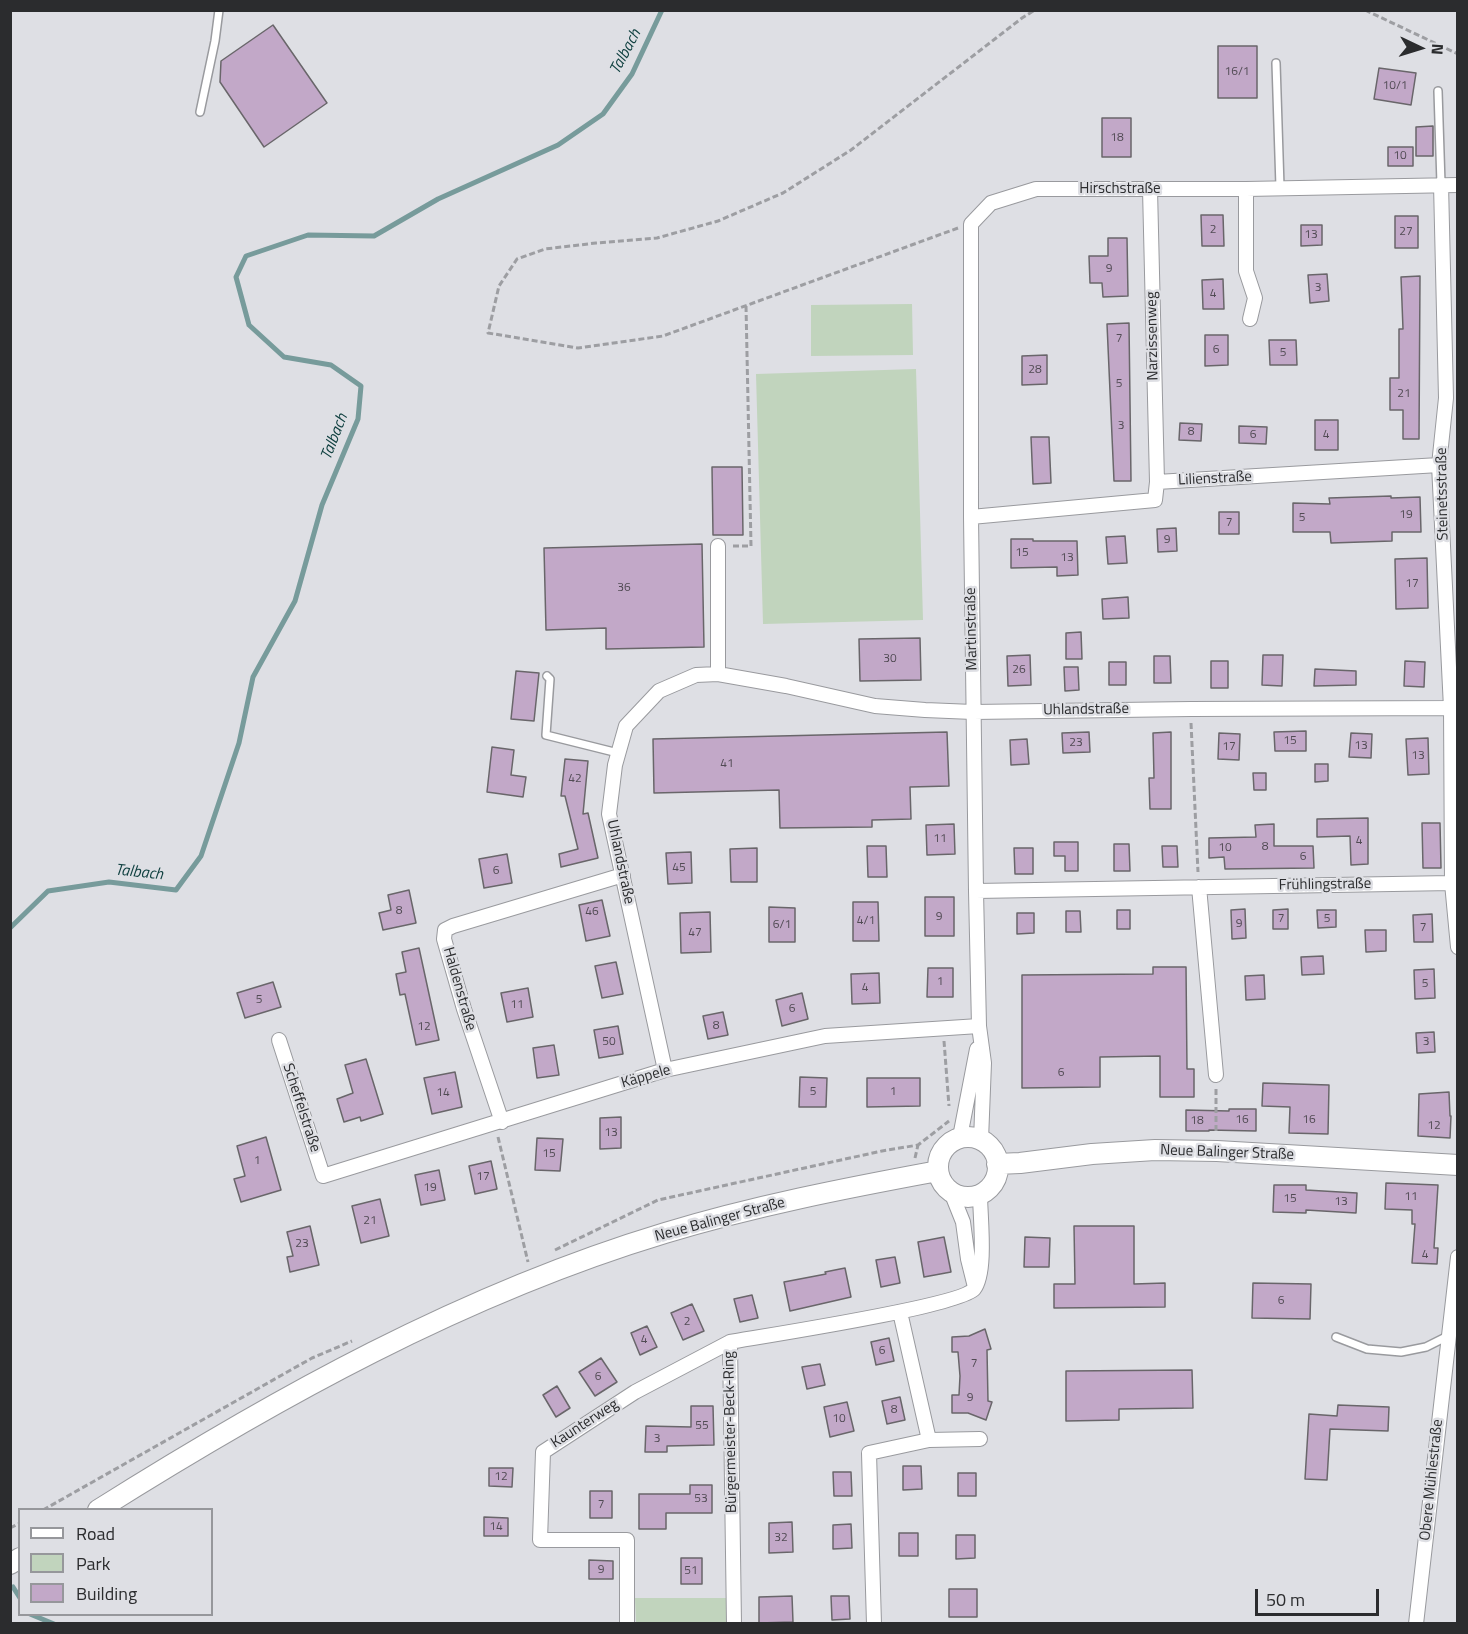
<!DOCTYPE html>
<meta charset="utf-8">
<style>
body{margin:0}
#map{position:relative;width:1468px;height:1634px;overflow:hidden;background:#dedfe4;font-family:"Titillium Web",sans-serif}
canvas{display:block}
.frame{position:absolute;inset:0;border:12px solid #2b2c2e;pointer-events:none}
.legend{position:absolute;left:18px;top:1508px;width:195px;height:108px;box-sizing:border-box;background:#dedfe4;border:2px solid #96979b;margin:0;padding:8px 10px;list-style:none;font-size:18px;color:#2b2c2e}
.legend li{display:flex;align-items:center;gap:12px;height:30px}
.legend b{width:30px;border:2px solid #96979b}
.north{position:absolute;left:1390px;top:18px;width:60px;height:60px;-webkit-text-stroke:4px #dedfe4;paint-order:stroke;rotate:94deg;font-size:16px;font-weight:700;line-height:24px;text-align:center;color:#2b2c2e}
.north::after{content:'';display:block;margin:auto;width:21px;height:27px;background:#2b2c2e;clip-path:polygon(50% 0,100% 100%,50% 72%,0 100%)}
.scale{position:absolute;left:1255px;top:1589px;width:124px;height:27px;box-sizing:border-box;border:3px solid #2b2c2e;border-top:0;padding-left:8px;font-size:18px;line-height:21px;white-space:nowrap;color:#2b2c2e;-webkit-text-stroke:4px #dedfe4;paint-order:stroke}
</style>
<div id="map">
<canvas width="1468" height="1634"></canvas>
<div class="frame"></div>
<ul class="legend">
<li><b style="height:8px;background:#fff"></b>Road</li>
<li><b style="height:16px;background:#c1d4bd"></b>Park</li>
<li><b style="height:16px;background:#c2a8c8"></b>Building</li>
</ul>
<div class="north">N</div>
<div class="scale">50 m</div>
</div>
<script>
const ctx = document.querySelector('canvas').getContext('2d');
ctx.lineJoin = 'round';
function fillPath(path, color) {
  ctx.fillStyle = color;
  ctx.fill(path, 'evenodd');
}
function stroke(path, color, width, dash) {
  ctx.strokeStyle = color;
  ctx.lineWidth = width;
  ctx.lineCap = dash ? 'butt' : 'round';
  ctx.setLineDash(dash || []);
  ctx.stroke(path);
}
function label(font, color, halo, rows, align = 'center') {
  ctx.font = font + ' "Titillium Web",sans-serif';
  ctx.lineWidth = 5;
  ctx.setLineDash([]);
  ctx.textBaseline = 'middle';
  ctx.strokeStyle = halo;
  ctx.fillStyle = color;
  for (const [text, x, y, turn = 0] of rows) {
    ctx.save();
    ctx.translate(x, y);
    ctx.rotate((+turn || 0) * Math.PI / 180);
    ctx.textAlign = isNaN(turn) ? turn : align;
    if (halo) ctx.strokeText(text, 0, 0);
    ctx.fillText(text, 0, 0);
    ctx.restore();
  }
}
const green = new Path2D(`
 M912,304L913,355L811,356V305Z
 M916,369L923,620L763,624L756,374Z
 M635,1598H726V1623H636Z`);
const stream = new Path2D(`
 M10,928L48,891L109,882L176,890L201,856L239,743L253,677L295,601L322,505L358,419L361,386L331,365L284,357L249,325L236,277L246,256L308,235L374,236L438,199L558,145L603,114L632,74L662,10
 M13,1587L20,1598
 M30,1614L54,1624`);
const building = new Path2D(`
 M273,25L327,103L264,147L220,82L221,61Z
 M1218,46H1257V98H1218Z
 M1379,68L1416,73L1411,105L1374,99Z
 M1102,118H1131V157H1102Z
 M1433,126V156H1416V127Z
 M1388,147H1413V166H1388Z
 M1201,215H1223L1224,246H1202Z
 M1395,216H1418V248H1395Z
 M1301,225H1322V245L1301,246Z
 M1108,238H1127L1128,296L1103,297L1102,283H1090L1089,256H1108Z
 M1327,274L1329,301L1310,303L1308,275Z
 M1420,276L1419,439H1403V410H1390V378H1399V329H1403L1401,277Z
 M1223,279L1224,309H1203L1202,280Z
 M1129,323L1131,481H1114L1107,324Z
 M1205,335H1228V365L1205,366Z
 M1269,340H1296L1297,365H1270Z
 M1047,355V384L1022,385V356Z
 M1315,420H1338V450H1315Z
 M1180,423L1202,424L1201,441L1179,440Z
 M1239,426L1267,427L1266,444L1239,443Z
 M1031,437H1049L1051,483L1033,484Z
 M712,467H742L743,535H713Z
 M1391,496V498L1420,497L1421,532H1392V541L1331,543L1330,532H1293V503L1330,504L1329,498Z
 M1219,512H1239V534H1219Z
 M1176,528L1177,551L1158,552L1157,529Z
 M1125,536L1127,563L1108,564L1106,537Z
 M1011,539H1033V541H1077L1078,575L1057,576V567L1011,568Z
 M702,544L704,647L606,649V628L546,630L544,548Z
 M1427,558L1428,608L1396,609L1395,559Z
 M1128,597L1129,618L1103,619L1102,599Z
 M1081,632L1082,659H1066V633Z
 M920,638L921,680L860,681L859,639Z
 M1030,655L1031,685L1008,686L1007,656Z
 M1263,655H1283L1282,686L1262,685Z
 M1154,656H1170L1171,683H1154Z
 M1211,661H1228V688H1211Z
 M1405,661L1425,662L1424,687L1404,686Z
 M1109,662H1126V685H1109Z
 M1064,667H1078L1079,690L1065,691Z
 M1315,669L1356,671V685L1314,686Z
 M516,671L539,673L534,721L511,719Z
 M1306,731V751H1275L1274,732Z
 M947,732L949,786L910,787L911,819L872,820V827L780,828L779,790L654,793L653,739Z
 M1089,732L1090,752L1063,753L1062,733Z
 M1171,732V809H1150L1149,778H1154L1153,733Z
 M1219,733L1240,734L1239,760L1218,759Z
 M1351,733L1372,734L1371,758L1349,757Z
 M1428,738L1429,774L1408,775L1406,739Z
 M1027,739L1029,764L1011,765L1010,740Z
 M492,747L514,750L511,775L526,777L523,797L487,792Z
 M565,759L588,761L583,814L588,813L598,858L561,867L559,854L578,849L565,796H561Z
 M1315,764H1328V781L1315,782Z
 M1253,773H1266V790H1254Z
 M1368,818V864L1351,865L1350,836L1317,837V819Z
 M1422,823H1440L1441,868H1423Z
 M954,824L955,854L927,855L926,825Z
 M1274,824V846H1313L1314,868L1225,869L1224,857L1209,858V838L1256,837L1255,825Z
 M1054,842H1078V871H1065V856H1054Z
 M1114,844H1129L1130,871H1114Z
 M867,846H886L887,877H868Z
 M1162,846H1177L1178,867H1163Z
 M757,848V882H731L730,849Z
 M1014,848H1033V874H1015Z
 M691,852L692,883L668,884L666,853Z
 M507,854L512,883L484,888L479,859Z
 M409,890L416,923L383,930L379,913L391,910L388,895Z
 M925,897H954V936H925Z
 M602,900L610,936L586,941L579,905Z
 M853,902H878L879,941H853Z
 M769,907L795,908V942H769Z
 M1245,909L1246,938L1232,939L1231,910Z
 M1288,909V929H1273V910Z
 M1117,910H1130V929H1117Z
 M1317,910H1336V927L1318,928Z
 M1066,911H1080L1081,932H1066Z
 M710,912L711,952L681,953L680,913Z
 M1017,913H1034V933L1017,934Z
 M1432,914L1433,942H1414L1413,915Z
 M1365,930H1386V951L1366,952Z
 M419,948L439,1040L416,1045L405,994L400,995L396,974L406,972L402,952Z
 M1323,956L1324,974L1302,975L1301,957Z
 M616,962L623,994L602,998L595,966Z
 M1153,967H1186L1187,1069H1194V1097H1160V1056L1100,1057V1087L1022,1088V975L1153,974Z
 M928,968H953V997H927Z
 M1434,969L1435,998L1415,999L1414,970Z
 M879,973L880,1003L852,1004L851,974Z
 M1264,975L1265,999L1246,1000L1245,976Z
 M273,982L281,1007L245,1018L237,993Z
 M528,988L533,1017L507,1022L501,993Z
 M802,993L808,1019L782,1026L776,1000Z
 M723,1012L728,1035L708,1039L703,1016Z
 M618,1026L623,1054L599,1058L594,1030Z
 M1434,1032L1435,1052L1417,1053L1416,1033Z
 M554,1045L559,1075L537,1078L533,1048Z
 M366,1059L383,1114L361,1121L360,1117L344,1122L337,1099L353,1093L345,1065Z
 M455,1072L462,1107L432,1114L424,1078Z
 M800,1077L827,1078L826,1107H799Z
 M867,1078H920V1106L867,1107Z
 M1263,1083L1329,1085L1328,1134L1289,1133L1290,1107L1262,1106Z
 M1449,1092L1450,1116H1451L1450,1138L1418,1136L1419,1094Z
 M1229,1109H1256V1131L1209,1130V1131H1186V1110L1229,1111Z
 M621,1117V1148L600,1149V1118Z
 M266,1137L281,1190L241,1202L234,1179L245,1176L237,1146Z
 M537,1138L563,1139L560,1171L535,1170Z
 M491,1161L497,1189L475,1194L469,1166Z
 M439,1170L445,1200L421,1205L415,1175Z
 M1386,1183L1438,1185L1434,1248H1438L1437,1264L1412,1263L1415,1224H1412V1210L1385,1209Z
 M1274,1185H1306V1190L1357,1193L1356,1213L1306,1210V1213L1273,1212Z
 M380,1199L389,1236L361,1243L352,1206Z
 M310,1226L319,1265L290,1272L287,1257L293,1256L287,1232Z
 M1074,1226H1134V1284L1165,1283V1307L1054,1308V1284H1075Z
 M944,1237L951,1272L924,1277L918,1242Z
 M1025,1237L1050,1238L1049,1267H1024Z
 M895,1257L900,1283L881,1287L876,1260Z
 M845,1268L851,1297L790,1311L784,1282L826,1274L825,1272Z
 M1253,1283L1311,1284L1310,1319L1252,1318Z
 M752,1295L758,1318L740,1322L734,1299Z
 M692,1304L704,1331L683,1340L671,1313Z
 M647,1326L657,1347L640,1355L631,1333Z
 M985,1329L991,1349L987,1350L988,1401L992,1402L986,1420L968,1413H952V1395H959L960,1376L958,1352H952V1337L969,1336Z
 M889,1338L894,1361L876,1365L871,1342Z
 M601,1358L617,1382L595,1396L579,1372Z
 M820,1364L825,1385L807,1389L802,1367Z
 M1192,1370L1193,1408L1119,1409V1420L1066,1421V1371Z
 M557,1386L570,1408L556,1417L543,1395Z
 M900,1397L905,1420L887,1424L882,1401Z
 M847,1402L854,1431L830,1437L824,1407Z
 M1338,1405L1389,1407L1388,1431L1330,1429L1327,1480L1305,1479L1309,1414L1337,1416Z
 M691,1406H713L714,1445L667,1446V1452H645L646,1426L691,1427Z
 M903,1466H921L922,1489L903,1490Z
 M489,1468H513L512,1487L489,1486Z
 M833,1472H851L852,1496H834Z
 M958,1473H976V1496H958Z
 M690,1485H712V1513H666V1529H639V1494H690Z
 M590,1491H612V1518H590Z
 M484,1517L508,1518V1536H484Z
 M792,1522L793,1552L769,1553V1523Z
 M851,1524L852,1548L833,1549V1525Z
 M899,1533H918V1556H899Z
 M956,1535H975V1558L956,1559Z
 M681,1558H702V1584H681Z
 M589,1560L613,1561V1579H589Z
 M949,1589H977V1617H949Z
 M792,1596L793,1622L759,1623V1597Z
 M831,1596H849L850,1619L832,1620Z`);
const path = new Path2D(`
 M1365,10L1458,54
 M958,228L663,336L578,348L488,333L499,286L517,259L545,249L596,243L657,238L718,221L783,193L851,150L1022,18L1035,10
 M733,546H751L746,306
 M1191,723L1198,872
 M944,1041L949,1106
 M1216,1089V1134
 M498,1137L528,1262
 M915,1158L918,1145
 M555,1250L658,1200L882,1151L918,1145L949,1121
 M43,1510L312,1358L352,1341
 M10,1528L20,1523`);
const service = new Path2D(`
 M1276,63L1280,187
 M1438,91L1441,184
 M200,112L215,41L219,10
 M547,676L550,679L546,735L618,753
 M1336,1337L1367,1349L1401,1352L1426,1347L1448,1336`);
const minor = new Path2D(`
 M1441,184L1446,398L1439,465L1451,708L1452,883L1458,947
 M1150,189L1157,482
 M1246,189V271L1255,298L1250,319
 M971,517L1155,500L1157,482L1439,465
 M718,546V674
 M1199,887L1216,1075
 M976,891L1452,883
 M279,1040L323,1176L665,1070L825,1036L979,1026
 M665,1070L609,814L615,765L626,726L659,691L696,675L718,674L786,686L875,706L925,710L973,712L1191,709L1458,708
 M502,1122L464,1009L444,939L445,930L453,926L623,875
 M960,1137L977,1049
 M981,1140L984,1063L979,1026L976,891L971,517V224L991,203L1036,189H1246L1458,185
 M951,1192L963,1222L968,1259L975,1287
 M929,1440L980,1439
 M627,1624V1540H540L543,1452L635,1392L730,1342
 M734,1624L730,1342C764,1336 960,1306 974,1289C987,1272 980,1216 980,1194
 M874,1624L869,1453L929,1440L900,1312
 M1416,1624L1458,1257`);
const secondary = new Path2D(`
 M938 1167a30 30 0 1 1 60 0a30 30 0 1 1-60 0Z
 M997,1164L1020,1163L1092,1154L1155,1150L1217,1151L1458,1165
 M98,1510C276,1398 463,1294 665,1233C754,1206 846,1188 938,1171
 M10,1564L20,1558`);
const numberNames = [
 ["16/1",1237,72],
 ["10/1",1395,86],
 ["18",1117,138],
 ["10",1400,156],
 ["2",1213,230],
 ["27",1406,232],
 ["13",1311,235],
 ["9",1109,269],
 ["3",1318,288],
 ["4",1213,294],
 ["7",1119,339],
 ["6",1216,350],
 ["5",1283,353],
 ["28",1035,370],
 ["5",1119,384],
 ["21",1404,394],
 ["3",1121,426],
 ["8",1191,432],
 ["6",1253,435],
 ["4",1326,435],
 ["19",1406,515],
 ["5",1302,518],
 ["7",1229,523],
 ["9",1167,540],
 ["15",1022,553],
 ["13",1067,558],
 ["17",1412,584],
 ["36",624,588],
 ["30",890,659],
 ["26",1019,670],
 ["15",1290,741],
 ["23",1076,743],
 ["13",1361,746],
 ["17",1229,747],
 ["13",1418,756],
 ["41",727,764],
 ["42",575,779],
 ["11",940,839],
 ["4",1359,841],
 ["8",1265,847],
 ["10",1225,848],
 ["6",1303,857],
 ["45",679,868],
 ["6",496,871],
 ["8",399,911],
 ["46",592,912],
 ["9",939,917],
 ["7",1281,919],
 ["5",1327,919],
 ["4/1",866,921],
 ["9",1239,924],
 ["6/1",782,925],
 ["7",1423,928],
 ["47",695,933],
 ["1",940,982],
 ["5",1425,984],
 ["4",865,988],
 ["5",259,1000],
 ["11",517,1005],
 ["6",792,1009],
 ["8",716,1026],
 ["12",424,1027],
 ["50",609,1042],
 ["3",1426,1042],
 ["6",1061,1073],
 ["5",813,1092],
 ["1",893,1092],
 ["14",443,1093],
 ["16",1242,1120],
 ["16",1309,1120],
 ["18",1197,1121],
 ["12",1434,1126],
 ["13",611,1133],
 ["15",549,1154],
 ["1",257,1161],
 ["17",483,1177],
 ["19",430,1188],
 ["11",1411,1197],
 ["15",1290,1199],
 ["13",1341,1202],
 ["21",370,1221],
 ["23",302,1244],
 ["4",1425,1255],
 ["6",1281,1301],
 ["2",687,1322],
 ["4",644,1340],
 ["6",882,1351],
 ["7",974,1364],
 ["6",598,1377],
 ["9",970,1398],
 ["8",894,1410],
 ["10",839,1419],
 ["55",702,1426],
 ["3",657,1439],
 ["12",501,1477],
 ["53",701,1499],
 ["7",601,1505],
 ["14",496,1527],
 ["32",781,1538],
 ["9",601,1570],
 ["51",691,1571]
];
const streetNames = [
 ["Hirschstraße",1120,189],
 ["Narzissenweg",1153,336,-91],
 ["Lilienstraße",1215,479,-3],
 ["Steinetsstraße",1443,494,-91],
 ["Martinstraße",972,629,-91],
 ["Uhlandstraße",1086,710,-1],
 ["Uhlandstraße",620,862,78],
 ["Frühlingstraße",1325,885,-1],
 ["Haldenstraße",459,989,74],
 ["Käppele",646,1077,-16],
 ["Scheffelstraße",301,1108,72],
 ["Neue Balinger Straße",1227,1153,2],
 ["Neue Balinger Straße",720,1220,-15],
 ["Kaunterweg",585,1424,-33],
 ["Bürgermeister-Beck-Ring",731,1432,-91],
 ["Obere Mühlestraße",1432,1480,-84]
];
const waterNames = [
 ["Talbach",626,52,-62],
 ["Talbach",335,437,-69],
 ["Talbach",139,873,6]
];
fillPath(green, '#c1d4bd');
stroke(stream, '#779b9b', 5);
fillPath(building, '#c2a8c8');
stroke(building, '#69666a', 1.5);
stroke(service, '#999a9e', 10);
stroke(minor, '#999a9e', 16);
stroke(secondary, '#999a9e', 22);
stroke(path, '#9d9ea2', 3, [6, 3]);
stroke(service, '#fff', 7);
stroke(minor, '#fff', 14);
stroke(secondary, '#fff', 20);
label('12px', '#514b54', null, numberNames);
label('15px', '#2b2c2e', '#dedfe4', streetNames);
label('italic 16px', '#114141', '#dedfe4', waterNames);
</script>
